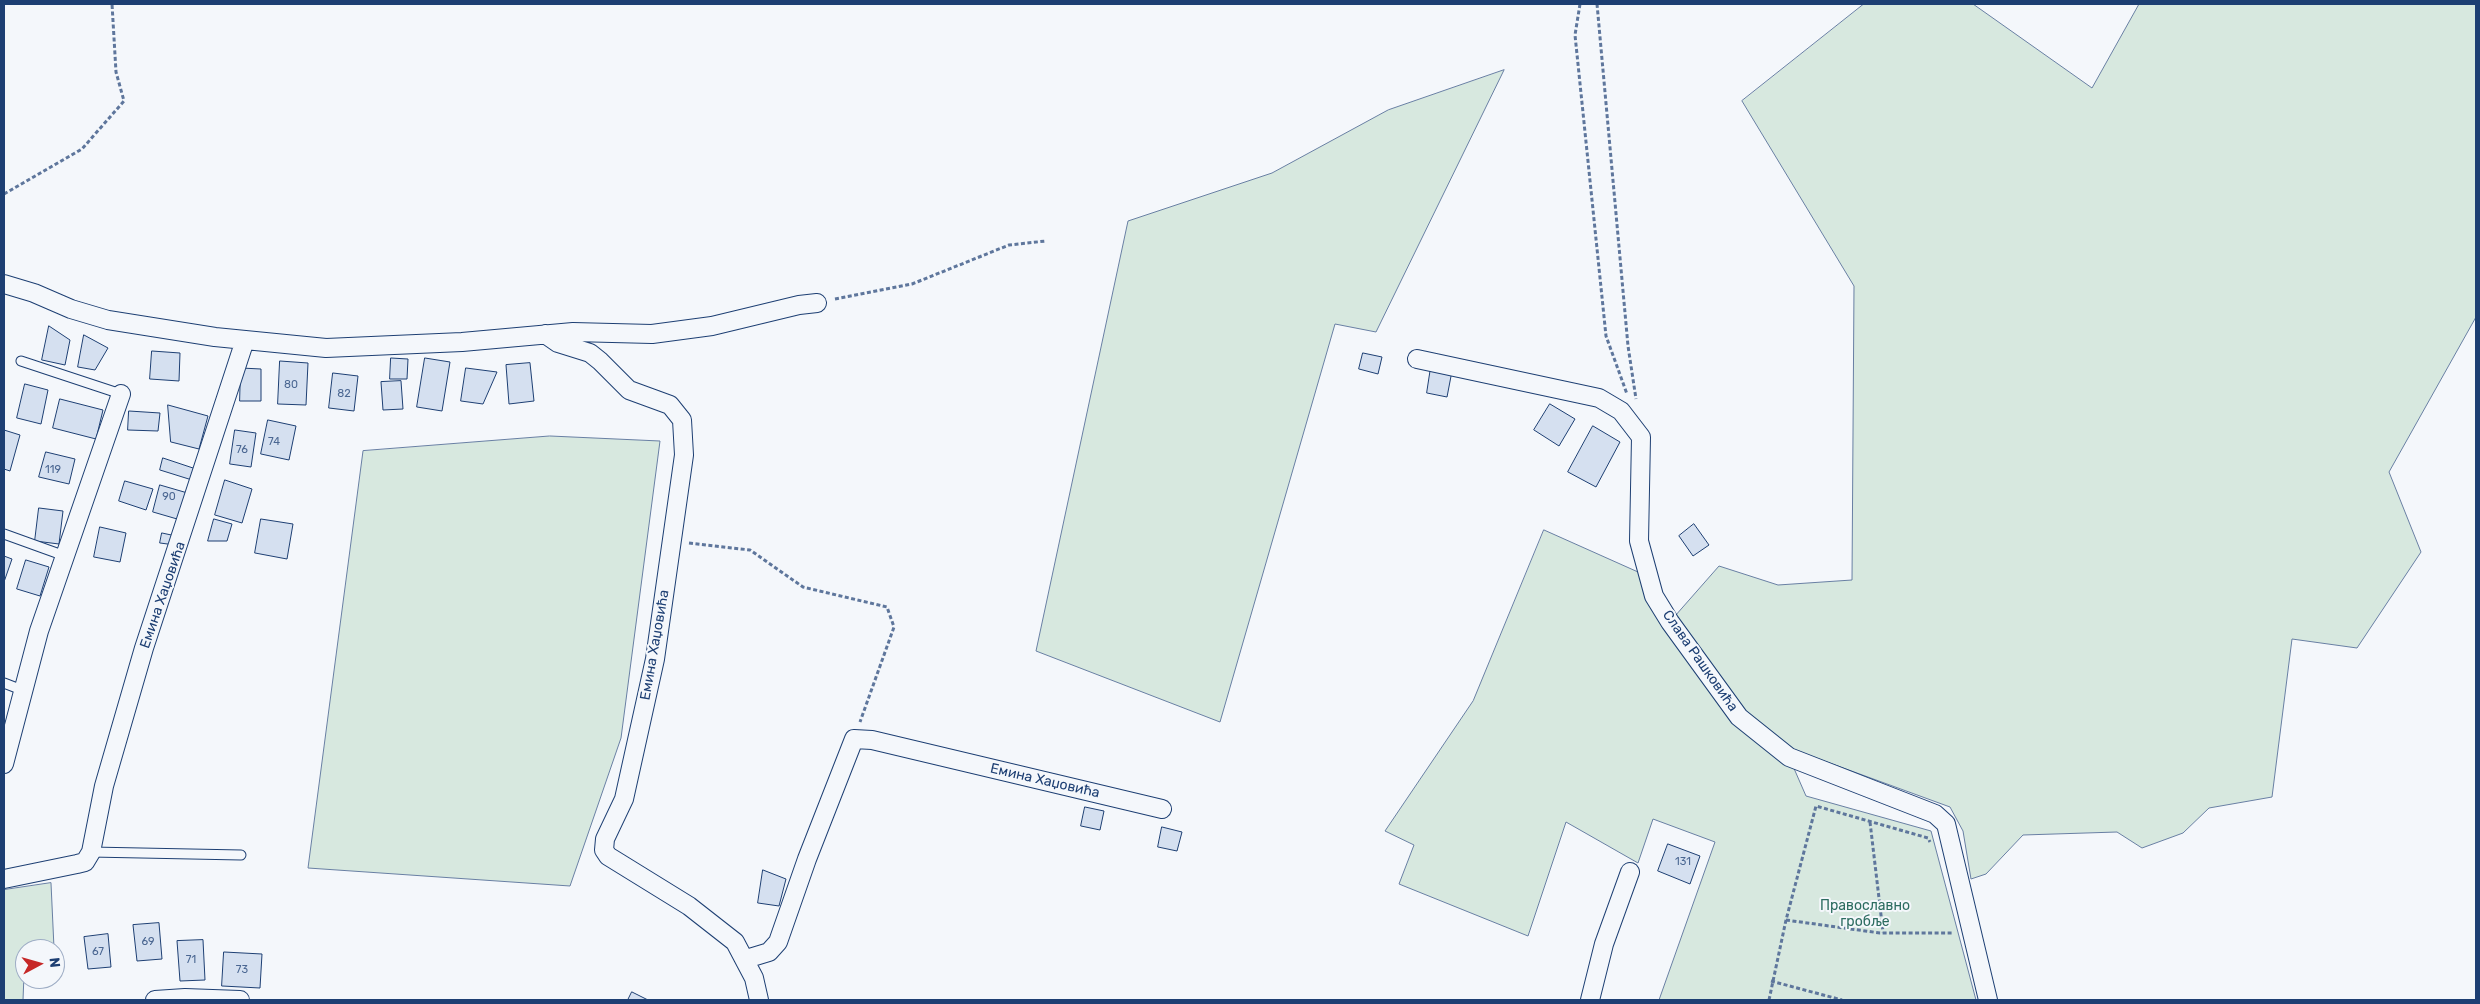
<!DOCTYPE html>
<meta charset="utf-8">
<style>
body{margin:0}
#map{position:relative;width:2480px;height:1004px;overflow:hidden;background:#f4f7fb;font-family:Rubik,sans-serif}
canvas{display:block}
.frame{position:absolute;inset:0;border:5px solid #1d3f73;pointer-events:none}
.north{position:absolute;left:15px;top:939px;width:50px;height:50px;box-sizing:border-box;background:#f4f7fb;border:1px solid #9eadc5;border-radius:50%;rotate:84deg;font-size:14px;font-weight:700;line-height:20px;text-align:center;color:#1d3f73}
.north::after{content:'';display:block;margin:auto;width:18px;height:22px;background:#c62828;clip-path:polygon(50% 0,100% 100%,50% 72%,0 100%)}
</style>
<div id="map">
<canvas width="2480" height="1004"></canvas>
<div class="frame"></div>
<div class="north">N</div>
</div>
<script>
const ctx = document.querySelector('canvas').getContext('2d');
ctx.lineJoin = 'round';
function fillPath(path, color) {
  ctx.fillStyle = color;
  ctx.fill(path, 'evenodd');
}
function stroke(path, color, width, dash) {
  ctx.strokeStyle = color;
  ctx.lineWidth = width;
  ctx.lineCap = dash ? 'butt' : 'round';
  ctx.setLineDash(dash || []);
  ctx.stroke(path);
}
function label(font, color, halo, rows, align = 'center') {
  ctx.font = font + ' Rubik,sans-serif';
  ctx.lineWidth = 4;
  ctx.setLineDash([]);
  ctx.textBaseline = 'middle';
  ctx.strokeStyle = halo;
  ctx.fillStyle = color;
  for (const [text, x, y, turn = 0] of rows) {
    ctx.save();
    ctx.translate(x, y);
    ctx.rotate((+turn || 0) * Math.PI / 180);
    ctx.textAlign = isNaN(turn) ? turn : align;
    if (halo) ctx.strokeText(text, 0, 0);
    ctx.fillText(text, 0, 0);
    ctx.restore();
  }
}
const green = new Path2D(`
 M1864,4H1973L2092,88L2139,4H2476V317L2389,472L2421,552L2357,648L2292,639L2272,797L2209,808L2183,833L2142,848L2117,832L2023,835L1986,874L1971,879L1963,831L1950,807L1794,750L1750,717L1675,616L1719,566L1778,585L1852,580L1854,286L1742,101Z
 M1504,70L1376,332L1335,324L1220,722L1036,651L1128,221L1272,173L1388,110Z
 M550,436L660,441L621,738L570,886L308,868L363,451Z
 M1544,530L1647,576L1744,721L1789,757L1806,796L1931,831L1976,1000H1659L1715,842L1653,819L1638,863L1566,822L1528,936L1399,884L1414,845L1385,831L1473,701Z
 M51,883L54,948L25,949L23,1000H4V890Z`);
const building = new Path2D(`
 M49,326L70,340L65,365L42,360Z
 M84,335L108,348L95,370L78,367Z
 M152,351L180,353L179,381L150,379Z
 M1363,353L1382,357L1378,374L1359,369Z
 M391,358L408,359L407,379H390Z
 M425,358L450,362L442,411L417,407Z
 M280,361L308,363L306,405L278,404Z
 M530,363L534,401L509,404L506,365Z
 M1431,367L1452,371L1447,397L1427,393Z
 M241,368L261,369V401H240Z
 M466,368L497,372L483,404L461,401Z
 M333,373L358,376L354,411L329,408Z
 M401,381L403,409L383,410L381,382Z
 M25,384L48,390L41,424L17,418Z
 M60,399L103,410L96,439L53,428Z
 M1550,404L1575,419L1559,446L1534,430Z
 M168,405L208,416L199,449L171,442Z
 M129,411L160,413L158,431L128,430Z
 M268,420L296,426L289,460L261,454Z
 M1593,426L1620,442L1596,487L1568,472Z
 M4,430L20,435L10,471L4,469Z
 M235,430L256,433L251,467L230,464Z
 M46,452L75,459L69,484L39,477Z
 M163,458L196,469L192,480L160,470Z
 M225,480L252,489L242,523L215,515Z
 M125,481L153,489L146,510L119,501Z
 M160,485L191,494L184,521L153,512Z
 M39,508L63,511L59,544L35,541Z
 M214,519L232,524L227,541H208Z
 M261,519L293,524L287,559L255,553Z
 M1694,524L1709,545L1693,556L1679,536Z
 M100,527L126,533L120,562L94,557Z
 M162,533L176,536L175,545L160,543Z
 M4,556L12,559L4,582Z
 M26,560L49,567L40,596L17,589Z
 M1085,807L1104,811L1100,830L1081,826Z
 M1162,827L1182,832L1177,851L1158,847Z
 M1668,844L1700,856L1690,884L1658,871Z
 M763,870L786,879L779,906L758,903Z
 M159,923L162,959L137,961L133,925Z
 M108,934L111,967L88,969L84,937Z
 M203,940L205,980L180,981L177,941Z
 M224,952L262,954L260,988L222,986Z
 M632,992L648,1000H628Z`);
const path = new Path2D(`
 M1580,4L1575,35L1606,336L1627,394
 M1597,4L1628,346L1636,399
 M4,194L82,149L124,101L116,72L112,4
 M835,299L912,284L1009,245L1046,241
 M689,543L750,550L803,587L887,607L894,627L860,722
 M1870,822L1883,932
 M1786,920L1880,933H1953
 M1771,981L1842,1000
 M1769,1000L1786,920L1816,806L1928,838L1930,842`);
const service = new Path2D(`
 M21,361L121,394
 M4,534L65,556
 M4,683L22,690
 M91,852L241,855`);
const minor = new Path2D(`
 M4,284L34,293L71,309L108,320L215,337L326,348L462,342L573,332L652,334L712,326L799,305L817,303
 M545,334L558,343L590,353L600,361L629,390L670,405L682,420L684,455L655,659L624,799L605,839L604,850L608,856L689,906L735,942L754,978L759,1000
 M1417,359L1599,398L1621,411L1641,437L1639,541L1654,596L1670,622L1739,717L1789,757L1935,814L1946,824L1988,1000
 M4,764L39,631L121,394
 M4,879L77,864L85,862L91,852L104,786L144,648L245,340
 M746,959L769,952L778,942L807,859L854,739L872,740L1162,809
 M155,1000L185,998L240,1000
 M1590,1000L1604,944L1630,872`);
const numberNames = [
 ["80",291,385],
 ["82",344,394],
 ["74",274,442],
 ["76",242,450],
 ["119",53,470],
 ["90",169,497],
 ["131",1683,862],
 ["69",148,942],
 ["67",98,952],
 ["71",191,960],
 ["73",242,970]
];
const streetNames = [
 ["Емина Хаџовића",163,595,-71],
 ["Емина Хаџовића",655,645,-80],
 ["Слава Рашковића",1700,661,55],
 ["Емина Хаџовића",1045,781,13]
];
const parkNames = [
 ["Православно",1865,906],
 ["гробље",1865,922]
];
fillPath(green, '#d7e8df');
stroke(green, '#687fa3', 1);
fillPath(building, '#d5e0f0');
stroke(building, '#1d3f73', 1);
stroke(service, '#1d3f73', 11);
stroke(minor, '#1d3f73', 20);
stroke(path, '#5e769c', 3, [4, 2.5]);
stroke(service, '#f4f7fb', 9);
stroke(minor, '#f4f7fb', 18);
label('11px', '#4b6792', null, numberNames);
label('14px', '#1d3f73', '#f4f7fb', streetNames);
label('14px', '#2c6c60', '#f4f7fb', parkNames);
</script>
